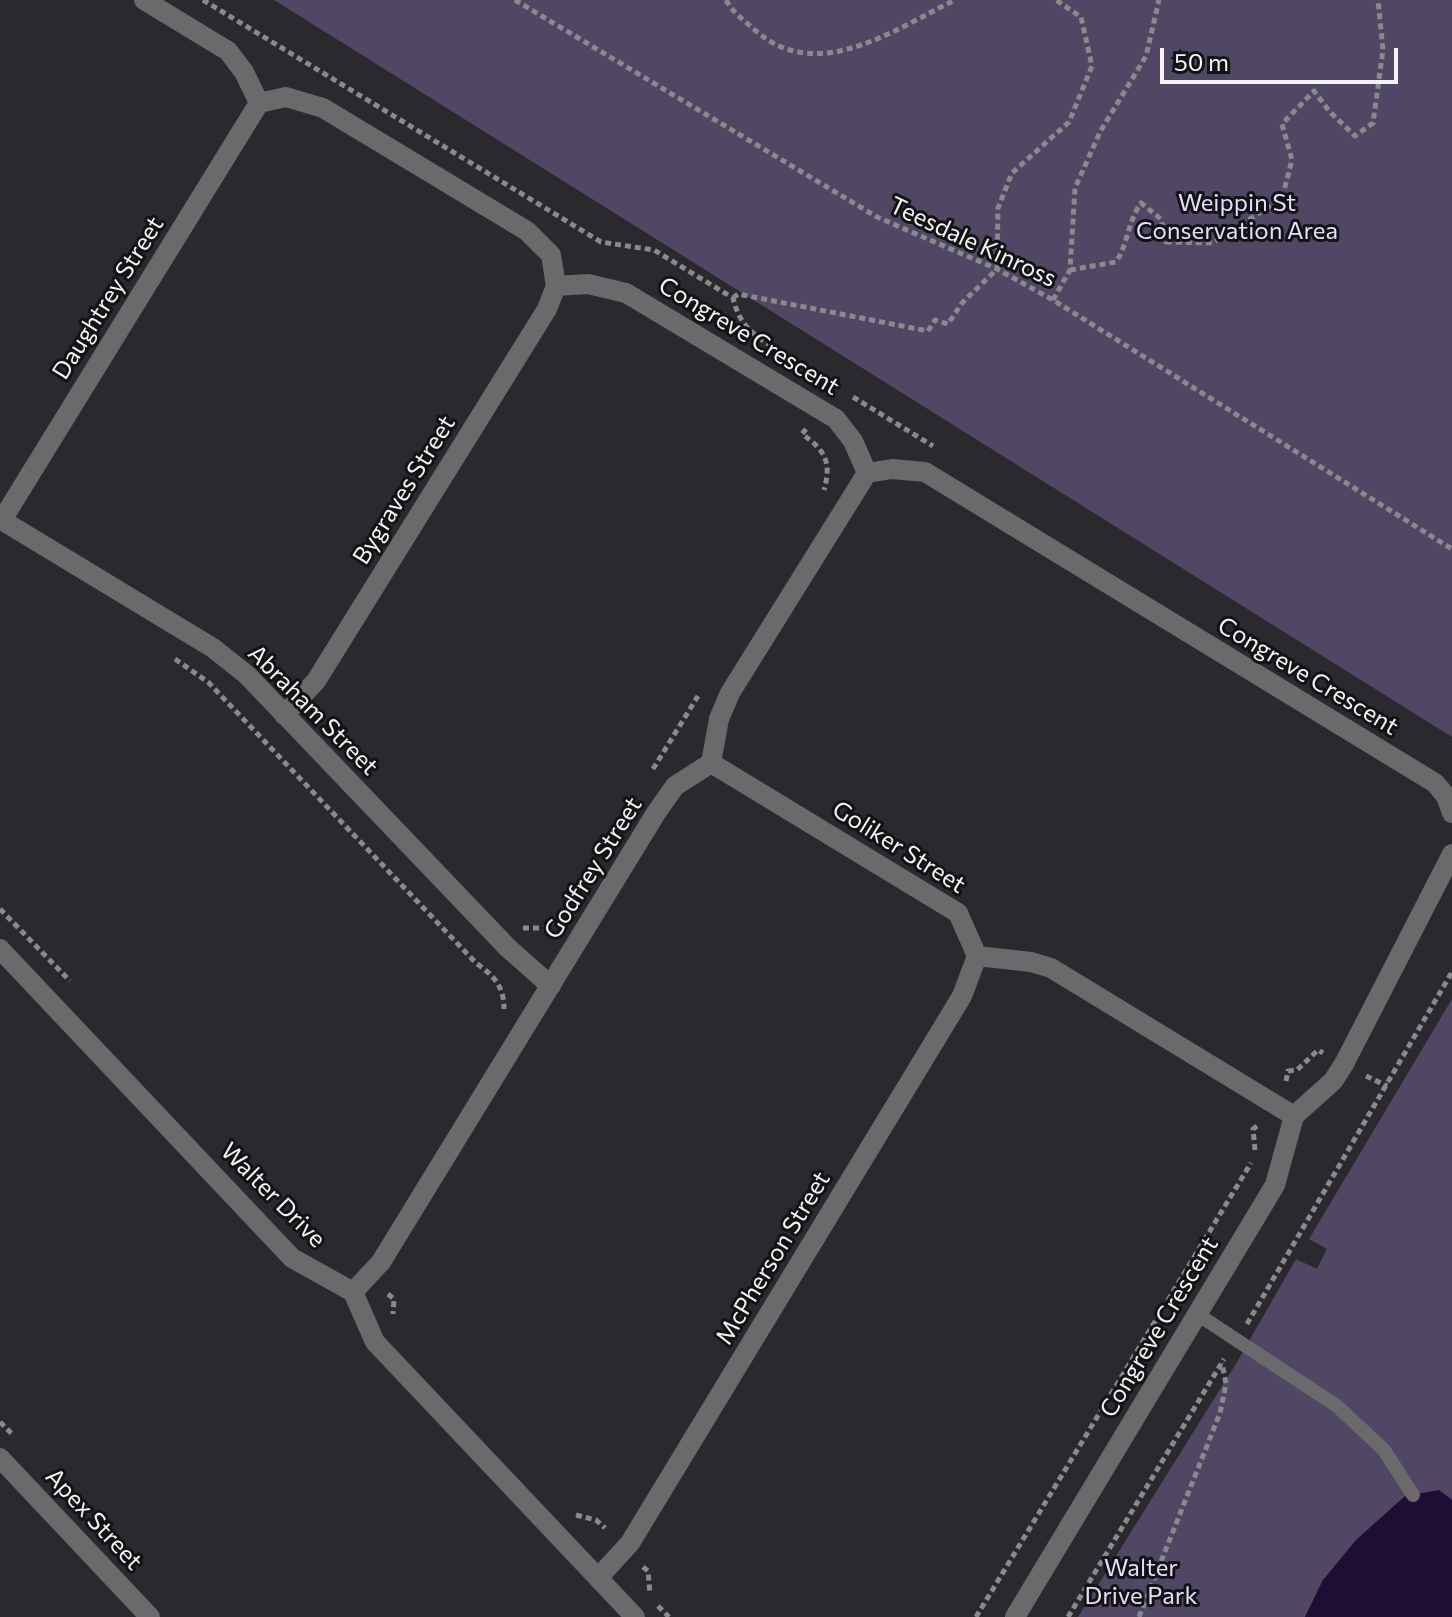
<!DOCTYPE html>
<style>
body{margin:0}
#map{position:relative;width:1452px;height:1617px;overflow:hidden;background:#2b292e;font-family:Commissioner,sans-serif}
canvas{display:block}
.scale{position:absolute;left:1160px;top:48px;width:238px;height:36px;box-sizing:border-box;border:4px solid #f4f3f6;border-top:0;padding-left:10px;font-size:24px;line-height:28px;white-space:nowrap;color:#f4f3f6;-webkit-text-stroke:6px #131215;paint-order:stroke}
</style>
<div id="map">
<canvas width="1452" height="1617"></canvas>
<div class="scale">50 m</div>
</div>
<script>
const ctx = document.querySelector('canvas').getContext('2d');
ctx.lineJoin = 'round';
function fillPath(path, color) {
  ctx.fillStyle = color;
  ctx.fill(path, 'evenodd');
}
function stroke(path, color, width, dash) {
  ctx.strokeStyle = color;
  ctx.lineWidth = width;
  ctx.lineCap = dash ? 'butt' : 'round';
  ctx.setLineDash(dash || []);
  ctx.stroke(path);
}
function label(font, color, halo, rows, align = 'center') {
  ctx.font = font + ' Commissioner,sans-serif';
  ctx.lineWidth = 6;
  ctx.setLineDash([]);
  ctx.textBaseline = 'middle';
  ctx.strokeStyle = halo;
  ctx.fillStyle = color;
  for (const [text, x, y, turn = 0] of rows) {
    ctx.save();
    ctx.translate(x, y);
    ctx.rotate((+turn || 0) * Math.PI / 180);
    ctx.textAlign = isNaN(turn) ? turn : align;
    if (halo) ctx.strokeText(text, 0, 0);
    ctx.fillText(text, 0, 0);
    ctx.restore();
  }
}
const green = new Path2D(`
 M274,0H1452V737Z
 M1452,999V1500L1439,1490L1323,1580L1305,1617H1078L1237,1362L1296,1259L1317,1269L1327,1249L1309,1239Z`);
const water = new Path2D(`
 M1439,1490L1452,1500V1617H1305L1323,1580L1356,1540L1405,1496Z`);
const path = new Path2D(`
 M203,0L601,242L654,250L733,298C740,326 752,334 776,349
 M515,0L877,217L997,269L1053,300L1452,549
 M726,0C733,13 745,21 756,31C818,85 895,29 955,0
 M1070,270L1116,262C1129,242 1127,223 1141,203L1161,219L1166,242L1213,243L1282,198L1292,160L1282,124L1314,91L1330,112L1355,136L1373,123L1383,50L1378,0
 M733,298L738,294L928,331L935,320L948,324L962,303L997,269L998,208L1012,173L1069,122L1092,66L1081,17L1056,0
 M1053,300L1070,270L1075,188L1100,132L1146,56L1159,0
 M853,397L933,446
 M806,429L802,434C825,450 832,462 824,490
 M175,659L208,682L476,963C494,976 504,986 504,1009
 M653,769L698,696
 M0,909L70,981
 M523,928H545L560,916
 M1366,1076L1387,1086
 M1286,1081L1288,1071L1297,1070L1318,1050L1323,1053
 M1255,1150L1253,1129L1260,1124
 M388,1294L394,1299L393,1314
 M1247,1324L1452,972
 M0,1422L13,1435
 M576,1515L596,1520L605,1528
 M643,1567L648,1571L650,1594
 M658,1606L669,1617
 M976,1617L1251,1163
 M1068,1617L1224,1359
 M1139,1617L1220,1413L1226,1384L1222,1363`);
const service = new Path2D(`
 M1197,1314L1337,1406L1384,1450L1413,1495`);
const minor = new Path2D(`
 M144,0L228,51L244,72L259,103L286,97L323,108L527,231L551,255L556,286L588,284L626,293L836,419L853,441L867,473L892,469L925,472L1435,783L1446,796L1452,813
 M0,519L213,648L247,675L508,948L551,986
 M2,520L259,103
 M284,715L316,681L547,309L556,286
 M711,763L958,913L977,956L1031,962L1051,968L1294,1116
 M0,949L292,1258L353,1292L375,1342L635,1617
 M353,1292L381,1262L656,813L675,786L711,763L719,719L730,693L867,473
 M0,1458L150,1617
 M598,1578L630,1543L962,996L977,956
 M1015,1617L1275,1185L1294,1116L1333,1081L1344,1064L1452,854`);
const parkNames = [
 ["Weippin St",1237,203],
 ["Conservation Area",1237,231],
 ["Walter",1141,1568],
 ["Drive Park",1141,1596]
];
const streetNames = [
 ["Teesdale Kinross",973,242,25],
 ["Daughtrey Street",108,298,-58],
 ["Congreve Crescent",749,336,31],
 ["Bygraves Street",404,490,-58],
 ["Congreve Crescent",1308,676,31],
 ["Abraham Street",313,710,45],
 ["Goliker Street",899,847,32],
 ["Godfrey Street",593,868,-58],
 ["Walter Drive",273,1195,45],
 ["McPherson Street",773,1258,-59],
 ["Congreve Crescent",1159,1327,-59],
 ["Apex Street",94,1519,47]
];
fillPath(green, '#504765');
fillPath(water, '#1e0e36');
stroke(path, '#8a898d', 5, [6, 4]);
stroke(service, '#6a6a6c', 14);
stroke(minor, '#6a6a6c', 20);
label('24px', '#e6defc', '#131215', parkNames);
label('24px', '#f4f3f6', '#131215', streetNames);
</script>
